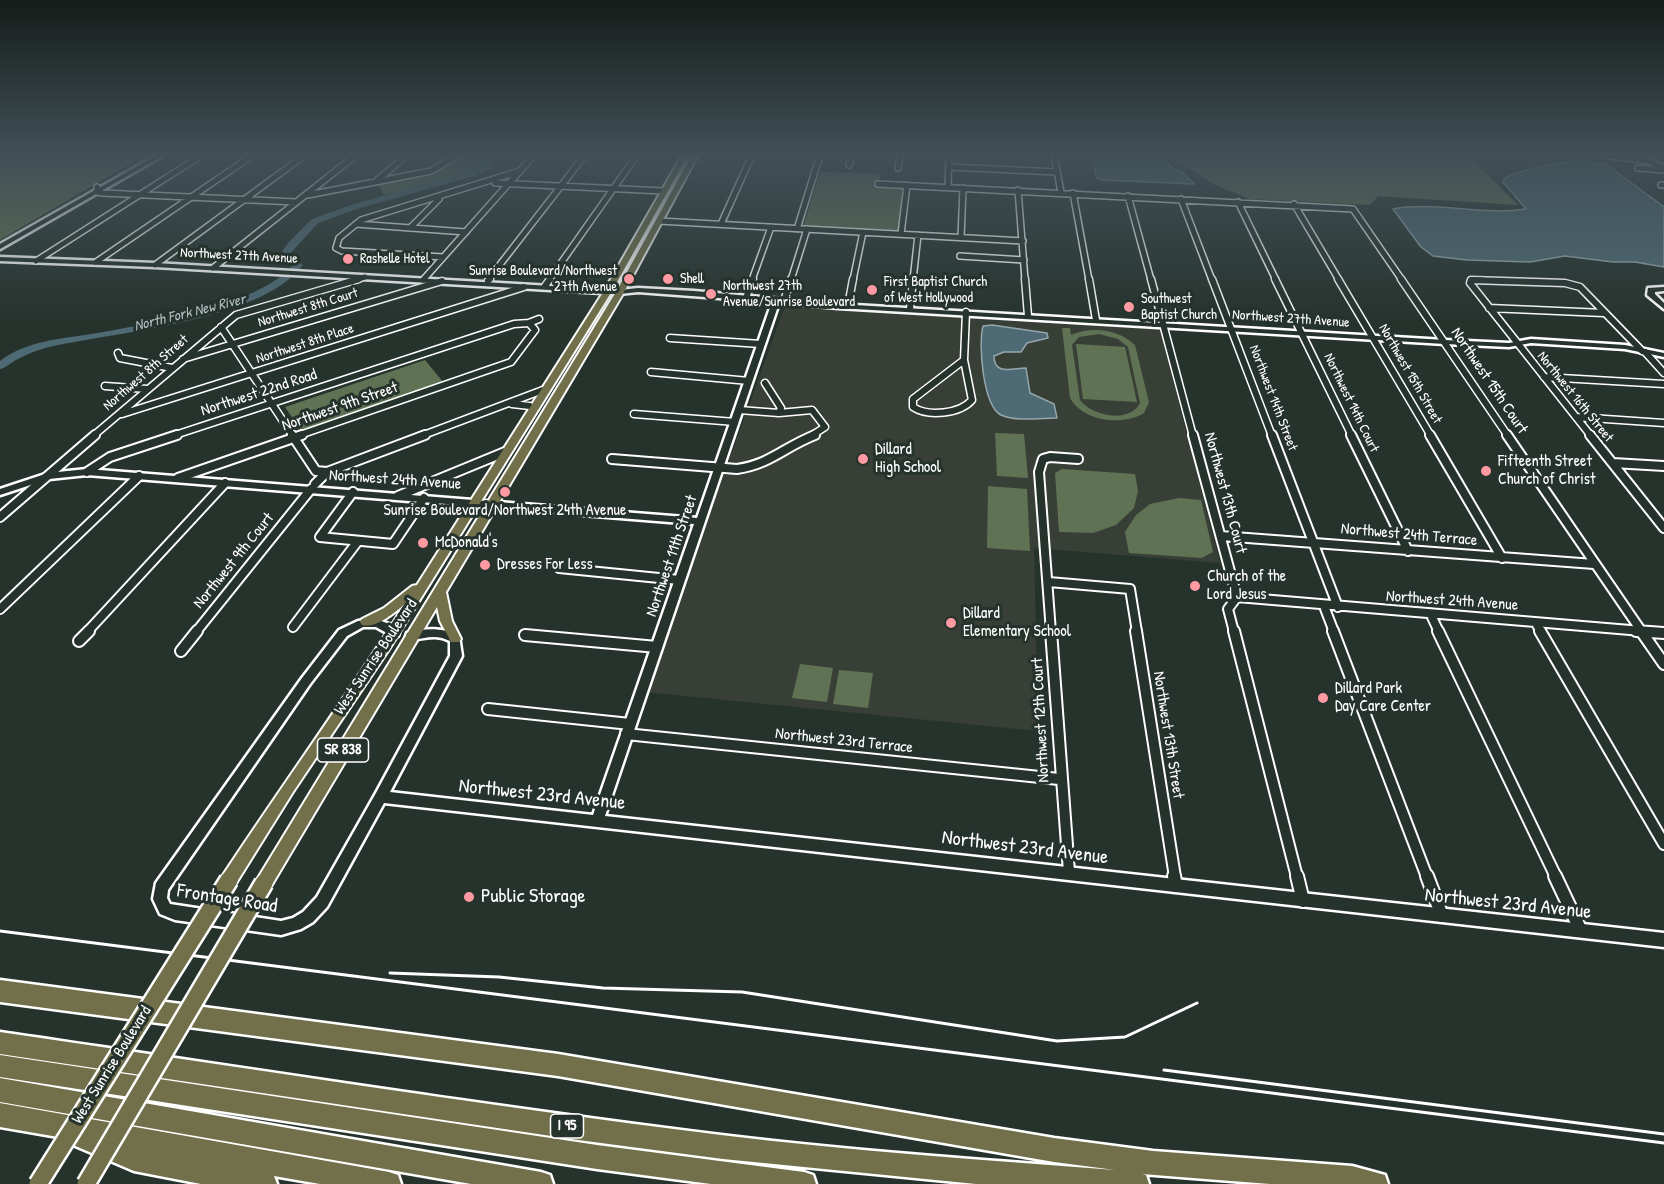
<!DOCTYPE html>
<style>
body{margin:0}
canvas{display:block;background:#26332d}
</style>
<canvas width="1664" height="1184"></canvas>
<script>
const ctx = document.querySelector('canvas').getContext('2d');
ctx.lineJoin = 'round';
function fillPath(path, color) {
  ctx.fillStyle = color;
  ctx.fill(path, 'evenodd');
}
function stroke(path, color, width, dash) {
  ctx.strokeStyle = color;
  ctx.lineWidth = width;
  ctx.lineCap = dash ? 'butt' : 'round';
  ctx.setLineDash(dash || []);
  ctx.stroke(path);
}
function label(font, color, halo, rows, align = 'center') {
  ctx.font = font + ' "Patrick Hand",sans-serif';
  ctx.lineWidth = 6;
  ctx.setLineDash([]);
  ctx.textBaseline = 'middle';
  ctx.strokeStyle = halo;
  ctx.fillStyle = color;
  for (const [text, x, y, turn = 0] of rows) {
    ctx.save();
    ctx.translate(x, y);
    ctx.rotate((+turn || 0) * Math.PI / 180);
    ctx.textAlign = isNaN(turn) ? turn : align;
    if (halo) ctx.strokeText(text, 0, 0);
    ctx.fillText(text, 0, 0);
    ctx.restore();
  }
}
const built = new Path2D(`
 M785,306L1159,327L1220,563L1034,548L1038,731L645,692Z`);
const green = new Path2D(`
 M0,155H145L0,240Z
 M463,155H486V160C479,177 403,191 384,195L378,184C407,177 439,174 463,155Z
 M1168,155H1468L1518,205L1378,196L1370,205L1250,199L1215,185Z
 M820,172L881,174L879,185L904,186L898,231L803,227Z
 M1062,328H1070L1071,335C1092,326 1118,329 1135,345L1149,402L1144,413C1123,426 1083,422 1070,398ZM1099,334L1118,339L1128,347L1140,403C1129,424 1092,416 1080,400L1072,345L1079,337Z
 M1076,344L1125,347L1137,402L1083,399Z
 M425,360L443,382L302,432L285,407Z
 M995,433L1024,434L1028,478L997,476Z
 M1062,469L1135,474L1138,491L1134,508L1116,525L1093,533L1059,532L1055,473Z
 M988,486L1027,489L1030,551L987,548Z
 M1179,498L1201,500L1213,552L1202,558L1129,553L1125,532L1136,515L1150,504Z
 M800,664L833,668L827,702L792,698Z
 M839,670L873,673L868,708L833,704Z`);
const water = new Path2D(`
 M1091,155H1160L1174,169L1183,173L1194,184L1103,180L1097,178Z
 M1586,161L1607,165L1664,207V267L1635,262H1613L1565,256L1530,262L1467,260L1433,256L1421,247L1393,209C1437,201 1482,216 1526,209L1503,182L1505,178C1529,167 1561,162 1586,161Z
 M992,325L1047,333L1048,338L1027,343L1021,352H1004L994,356C994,376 1013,368 1026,368L1030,393L1054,404L1057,418C1041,418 1016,422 1001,415C983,406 978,344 983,326Z`);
const river = new Path2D(`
 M487,155H497L490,169L477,175L357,209L318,223L289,255L303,265C260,322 112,332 45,348C35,351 25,355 16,360C10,363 6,368 0,369V361C26,341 60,339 91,334C144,325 258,306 292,266L279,256L288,243L312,219L351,205L471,171L483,166Z`);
const minorFar4 = new Path2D(`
 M1054,155L1061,192
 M1605,155L1649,161L1664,168
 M849,165L852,155
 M949,167L1057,172
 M898,168L900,155
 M1638,168L1664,170
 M375,182L407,155
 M495,183L664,191
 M878,184L1353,209L1402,280
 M1661,185H1664
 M97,187V192L103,193L296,202
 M948,187L949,155
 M1018,190L1025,280
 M1073,193L1089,280
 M308,195L431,171L458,155
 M1128,196L1151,280
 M1181,199L1212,280
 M1238,202L1276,280
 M1294,204L1339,280
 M659,221L1023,241
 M356,224L466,232
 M721,224L752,155
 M410,228L439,199
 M797,229L820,155
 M901,234L907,185
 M961,237L963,188
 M960,256L1024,260
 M443,257L342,251L336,248L339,238L361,220L520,171
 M36,261L202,155
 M96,262L253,155
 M155,265L305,155
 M213,268L356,155
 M354,280L365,277
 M423,280L534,155
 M488,280L585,155
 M549,280L637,155
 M752,280L771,227
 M791,280L807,229
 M853,280L863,232
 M913,280L918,235
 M1471,280H1483`);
const minorFar3 = new Path2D(`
 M1025,279L1028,316
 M1089,279L1096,320
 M1151,279L1193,436
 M1212,279L1272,436
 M1275,279L1352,436
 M1338,279L1431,436
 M1401,279L1508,436
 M488,281L490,279
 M545,286L550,279
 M746,298L753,279
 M784,301L791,279
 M848,306L853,279
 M1489,308L1604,313
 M910,309L913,279
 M221,327L293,436
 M670,338L761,344
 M1645,352L1664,373
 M118,353L120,358L172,368
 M183,359L442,281
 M964,360L972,400C960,414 928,417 913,407V399Z
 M964,360L966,312
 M651,372L749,381
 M1544,377L1664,384
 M765,383L781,408L779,413
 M105,386L147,389
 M512,404L530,406L532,409
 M739,410L779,413L812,410L825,427L811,436
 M122,414L524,287
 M634,414L735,422
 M1576,417L1664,423
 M93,436L236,315L359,279
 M172,436L514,324L529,323L539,319
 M297,436L511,362L535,330L529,323
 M421,436L543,390
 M1591,436L1470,283L1471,280L1565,283L1580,287L1642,351`);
const minorFar2 = new Path2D(`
 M292,435L316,471L327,472L425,435
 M1193,435L1237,597
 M1272,435L1338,607
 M1351,435L1408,551
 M1430,435L1502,558
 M1507,435L1642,632
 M1590,435L1664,528
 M612,459L737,469C771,464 784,447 815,435
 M1613,463L1664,466
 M87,472L110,457L177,435
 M178,478L302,435
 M315,484L327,472
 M353,492L320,537L393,544L424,498
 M398,496L505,452
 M0,517L95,435
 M1221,536L1594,564
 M559,568L679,580
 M1049,582L1130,589L1137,632
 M1237,597L1654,632
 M1324,606L1334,632
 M0,609L139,476
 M1431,615L1439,632
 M1536,623L1541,632
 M293,627L358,541
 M87,632L225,483
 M196,632L311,489
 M1051,632L1039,472L1043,459L1050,457L1078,459
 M1234,632L1228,609L1237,597`);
const minorFar1 = new Path2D(`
 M1051,631L1069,872
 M1136,631L1175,877
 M1234,631L1297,877
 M1333,631L1427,877
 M1438,631L1556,877
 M1540,631L1664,844
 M1636,631L1664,633
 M1641,631L1664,664
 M525,635L657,647
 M79,641L89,631
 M181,651L197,631
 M488,709L630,724
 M626,734L1059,779`);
const minor = new Path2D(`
 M1174,876L1176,886
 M1297,876L1303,901
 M1427,876L1442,916
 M1555,876L1581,931`);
const tertiary = new Path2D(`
 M157,155H164L0,249V244Z
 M0,257L155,263L620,290L638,288L694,291L838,304L1445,340L1509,343L1531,339L1625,345L1664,353V357L1625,349L1531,343L1509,347L1445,344L838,308L779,303L605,816L1664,933V947L384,803L327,907L313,922L301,929L281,935L175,920L160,914L153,899L156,883L302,678L339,630L358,621L376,619L392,625L399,633L398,636L394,637L376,627H363L347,636L310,684L168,890L167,898L170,904L281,921L293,918L303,912L317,897L376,793L450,656V641C432,632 423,641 407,639L406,636L407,633C426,628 441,627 459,636L462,656L390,792L593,815L694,524L87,475L49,479L0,495V489L48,473L87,469L697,518L772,302L638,292L619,294L155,267L0,261Z
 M1664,287V291L1655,292V294L1664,303V309L1647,295L1648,288Z`);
const primary = new Path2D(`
 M682,155H688L612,291L388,651L293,792L235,885L229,887L223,885L221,880L223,875C283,784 347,696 405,604C395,612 376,629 362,625L360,622L362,619L384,608L412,586L417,585L604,291Z
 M692,155H698L624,292L446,592L452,621L461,639L459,642H451L440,621L437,607L270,888L264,890L258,888L256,883L258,878L616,292Z`);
const motorway = new Path2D(`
 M0,980L558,1054L1054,1138L1153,1151L1352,1166L1385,1175L1388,1184H1270L1142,1174L1146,1175L1149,1184H976L723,1159L578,1140L0,1054V1032C240,1067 480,1105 721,1135C852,1151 983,1160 1115,1170L1054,1162L558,1076L0,1002Z
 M0,1055L597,1145L804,1172L813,1175L816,1184H711L597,1169L0,1077Z
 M0,1078L541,1172L550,1175L553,1184H471L0,1102Z
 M0,1103L389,1172L398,1175L401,1184H320L274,1176L277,1184H201L134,1171L66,1142L64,1138L0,1127Z`);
const rail = new Path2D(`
 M0,931L1664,1143
 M390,973L499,977L603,988L742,992L1057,1041L1125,1037L1197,1003
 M1164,1070L1664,1134`);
const primaryBridge = new Path2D(`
 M38,1184L229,880
 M86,1184L264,883`);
const markers = [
 [348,259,6,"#ff9aa2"],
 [629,279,6,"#ff9aa2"],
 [668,279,6,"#ff9aa2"],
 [872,290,6,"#ff9aa2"],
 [711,294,6,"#ff9aa2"],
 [1129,307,6,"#ff9aa2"],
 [863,459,6,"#ff9aa2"],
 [1486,471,6,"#ff9aa2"],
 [505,492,6,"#ff9aa2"],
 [423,543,6,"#ff9aa2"],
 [485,565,6,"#ff9aa2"],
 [1195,586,6,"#ff9aa2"],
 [951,623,6,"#ff9aa2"],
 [1323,698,6,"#ff9aa2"],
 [469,897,6,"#ff9aa2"]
];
const farStreetnames = [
 ["Northwest 27th Avenue",239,256,3],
 ["Northwest 8th Court",308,308,-17],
 ["Northwest 27th Avenue",1291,319,4],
 ["Northwest 8th Place",305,344,-18],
 ["Northwest 8th Street",146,373,-41],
 ["Northwest 15th Street",1410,374,60],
 ["Northwest 16th Street",1575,397,51],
 ["Northwest 14th Street",1273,398,69],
 ["Northwest 14th Court",1351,403,64]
];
const farPoinames = [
 ["Rashelle Hotel",360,259],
 ["Sunrise Boulevard/Northwest",617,271,"right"],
 ["27th Avenue",617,287,"right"],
 ["Shell",680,279],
 ["First Baptist Church",884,282],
 ["of West Hollywood",884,298],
 ["Northwest 27th",723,286],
 ["Avenue/Sunrise Boulevard",723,302],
 ["Southwest",1141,299],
 ["Baptist Church",1141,315]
];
const farWaternames = [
 ["North Fork New River",190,313,-14]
];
const shields = [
 [343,750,51],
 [567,1126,33]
];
const shieldNames = [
 ["SR 838",343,750],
 ["I 95",567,1126]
];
const streetNames = [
 ["Northwest 15th Court",1489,381,56],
 ["Northwest 22nd Road",259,393,-18],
 ["Northwest 9th Street",340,407,-19],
 ["Northwest 24th Avenue",395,480,4],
 ["Northwest 13th Court",1225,493,75],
 ["Northwest 24th Terrace",1409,535,5],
 ["Northwest 11th Street",672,556,-71],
 ["Northwest 9th Court",234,561,-51],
 ["Northwest 24th Avenue",1452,601,4],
 ["West Sunrise Boulevard",376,657,-56],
 ["Northwest 12th Court",1041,720,-93],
 ["Northwest 13th Street",1168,735,81],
 ["Northwest 23rd Terrace",844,741,6],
 ["West Sunrise Boulevard",112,1065,-58]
];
const poiNames = [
 ["Dillard",875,450],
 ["High School",875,468],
 ["Fifteenth Street",1498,462],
 ["Church of Christ",1498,480],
 ["Sunrise Boulevard/Northwest 24th Avenue",505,511,"center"],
 ["McDonald's",435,543],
 ["Dresses For Less",497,565],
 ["Church of the",1207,577],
 ["Lord Jesus",1207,595],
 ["Dillard",963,614],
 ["Elementary School",963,632],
 ["Dillard Park",1335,689],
 ["Day Care Center",1335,707]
];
const nearStreetnames = [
 ["Northwest 23rd Avenue",542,795,6],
 ["Northwest 23rd Avenue",1025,848,7],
 ["Frontage Road",227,899,9],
 ["Northwest 23rd Avenue",1508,904,6]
];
const nearPoinames = [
 ["Public Storage",481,897]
];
fillPath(built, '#383f36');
fillPath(green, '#607254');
fillPath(water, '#4e6a74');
stroke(water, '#95a6ac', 1.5);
fillPath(river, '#4e6a74');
stroke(minorFar4, '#fff', 8);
stroke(minorFar3, '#fff', 9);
stroke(minorFar2, '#fff', 12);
stroke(minorFar1, '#fff', 14);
stroke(minor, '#fff', 16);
stroke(tertiary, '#fff', 5);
stroke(primary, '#fff', 4);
stroke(motorway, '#fff', 5);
stroke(minorFar4, '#26332d', 5);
stroke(minorFar3, '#26332d', 6);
stroke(minorFar2, '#26332d', 8);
stroke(minorFar1, '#26332d', 10);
stroke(minor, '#26332d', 12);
fillPath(tertiary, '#26332d');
fillPath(primary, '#71704a');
fillPath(motorway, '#71704a');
stroke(rail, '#fff', 3);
stroke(primaryBridge, '#fff', 22, []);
stroke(primaryBridge, '#71704a', 17);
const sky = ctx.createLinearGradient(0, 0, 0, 321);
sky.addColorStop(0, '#151c19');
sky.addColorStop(0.48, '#415057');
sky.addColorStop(1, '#41505700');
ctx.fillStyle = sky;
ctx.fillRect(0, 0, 1664, 321);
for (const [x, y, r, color] of markers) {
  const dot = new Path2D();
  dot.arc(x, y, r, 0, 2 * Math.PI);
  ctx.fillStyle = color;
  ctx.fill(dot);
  stroke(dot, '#26332d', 2);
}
label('14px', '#fff', '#26332d', farStreetnames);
label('14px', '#fff', '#26332d', farPoinames, 'left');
label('italic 15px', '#afbcc0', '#26332d', farWaternames);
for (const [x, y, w] of shields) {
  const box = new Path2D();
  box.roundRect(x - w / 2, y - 12, w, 24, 4.5);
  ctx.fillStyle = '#26332d';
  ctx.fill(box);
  stroke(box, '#fff', 1.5);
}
label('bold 15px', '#fff', null, shieldNames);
label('16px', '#fff', '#26332d', streetNames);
label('16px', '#fff', '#26332d', poiNames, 'left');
label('20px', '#fff', '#26332d', nearStreetnames);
label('20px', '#fff', '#26332d', nearPoinames, 'left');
</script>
